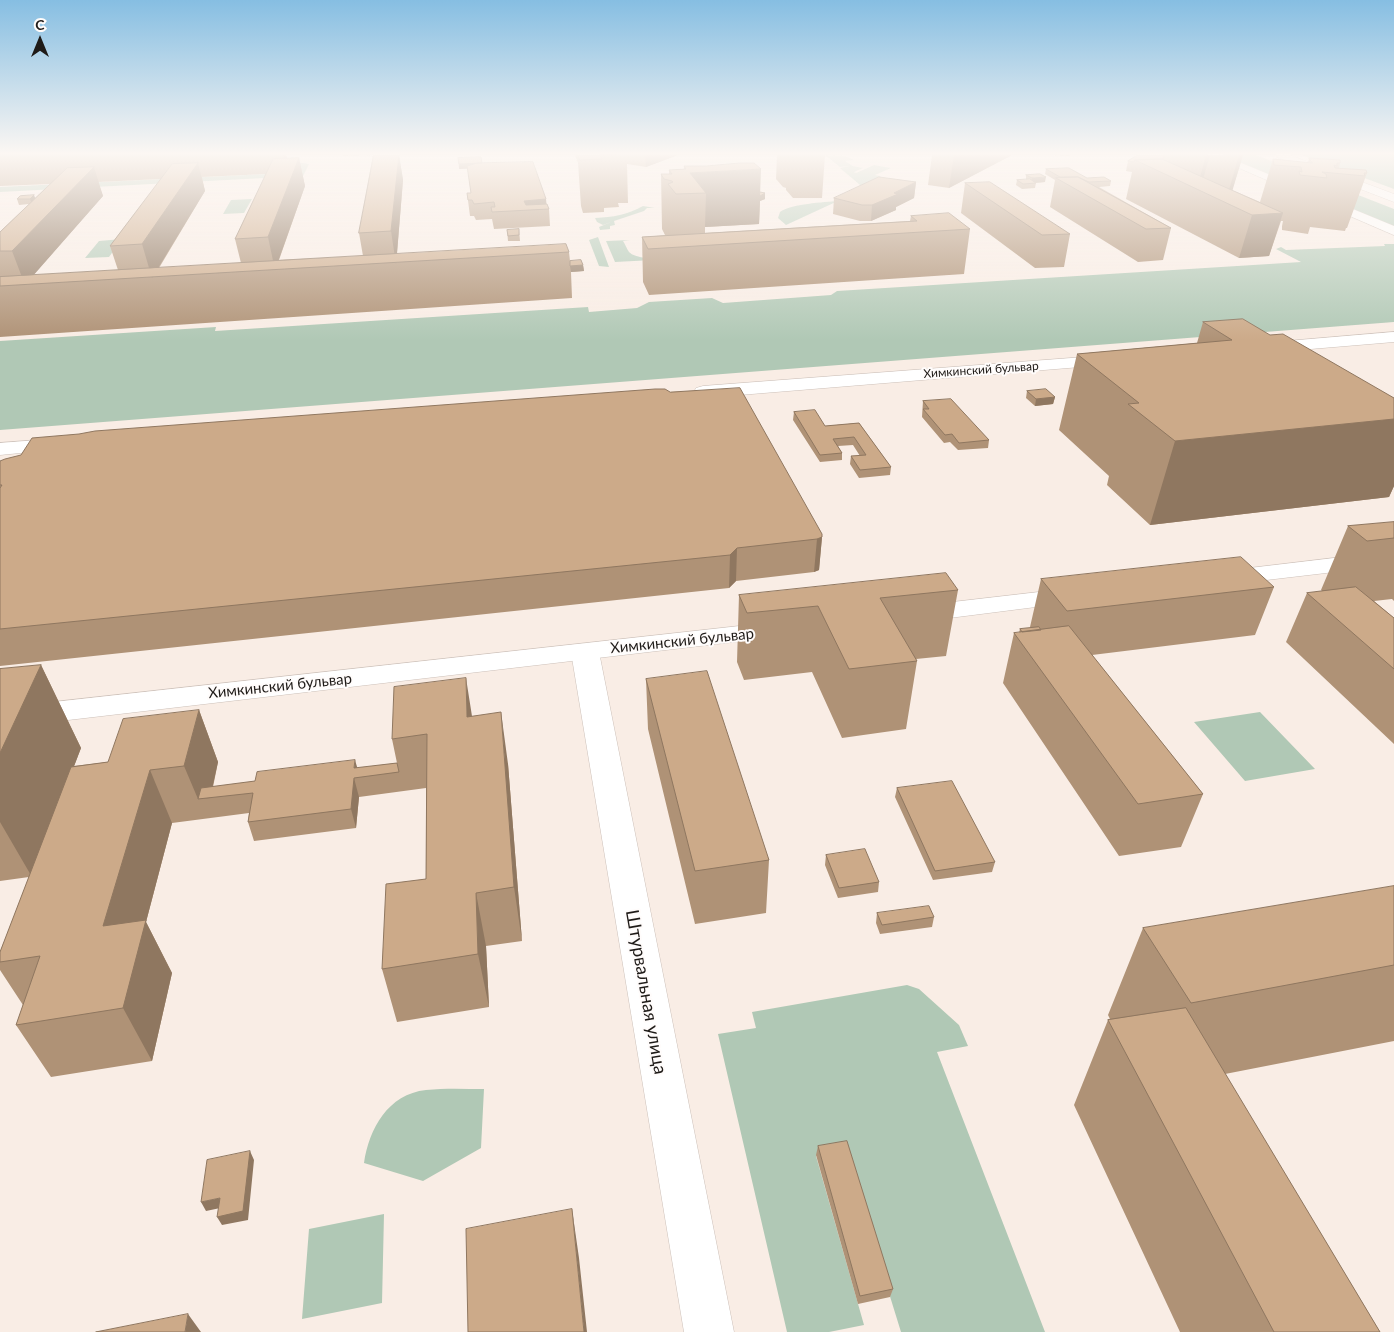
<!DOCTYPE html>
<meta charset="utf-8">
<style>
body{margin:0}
#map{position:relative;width:1394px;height:1332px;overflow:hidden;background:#f9ede5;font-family:Lato,sans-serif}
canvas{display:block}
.north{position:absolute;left:15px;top:15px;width:50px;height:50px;-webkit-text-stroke:4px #fffcfb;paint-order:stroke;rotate:0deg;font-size:14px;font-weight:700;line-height:20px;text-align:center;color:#1f1b18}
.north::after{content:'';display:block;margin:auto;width:18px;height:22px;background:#1f1b18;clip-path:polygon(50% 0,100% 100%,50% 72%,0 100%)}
</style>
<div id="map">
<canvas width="1394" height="1332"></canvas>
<div class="north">С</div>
</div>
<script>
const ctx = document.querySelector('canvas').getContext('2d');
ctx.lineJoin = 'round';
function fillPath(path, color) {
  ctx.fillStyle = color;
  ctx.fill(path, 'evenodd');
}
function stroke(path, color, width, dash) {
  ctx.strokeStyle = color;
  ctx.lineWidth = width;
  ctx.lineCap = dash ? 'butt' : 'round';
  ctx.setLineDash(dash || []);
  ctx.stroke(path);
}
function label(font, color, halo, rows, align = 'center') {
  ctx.font = font + ' Lato,sans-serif';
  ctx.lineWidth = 4;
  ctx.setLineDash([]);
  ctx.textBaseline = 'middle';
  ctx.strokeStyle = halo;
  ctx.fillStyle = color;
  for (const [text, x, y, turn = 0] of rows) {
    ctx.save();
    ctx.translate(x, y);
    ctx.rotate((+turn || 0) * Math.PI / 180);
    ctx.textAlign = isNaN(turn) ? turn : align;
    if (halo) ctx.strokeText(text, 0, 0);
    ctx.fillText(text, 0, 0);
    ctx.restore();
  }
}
const green = new Path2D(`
 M825,155L844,156L854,160L845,161L853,166L863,168L854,172L856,173L874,165L891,168L875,175L880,176L885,183L860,185L840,168L849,166L840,167Z
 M1220,155H1256L1394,209V227Z
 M1302,155H1394V189Z
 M296,162L309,164L303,176L0,192V187L288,173Z
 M252,199L244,213L223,214L231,200Z
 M838,201L786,225L778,218L780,212C791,204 824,202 838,201Z
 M643,206L655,208H647L644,211L614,221L615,225L610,226V229L600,230L599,227L611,222L603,225L597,222L595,218C613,217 627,215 643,206Z
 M598,237L609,267L599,266L589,240Z
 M122,239L109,257L85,258L99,241Z
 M630,240L623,241C625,244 627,249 629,252C637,260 662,259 673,259L615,262L606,241Z
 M1384,244H1394V322L0,430V341L216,327L215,331L588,307L589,312L637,308L649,302L712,298L723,303L831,295L837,291L1301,262L1276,249L1281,247L1286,250L1385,246Z
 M1260,712L1315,769L1245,781L1194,722Z
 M907,985L919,989L959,1025L968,1046L937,1052L1045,1332H901L845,1151L816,1156L864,1325L829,1332H787L718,1034L756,1028L752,1012Z
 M484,1089L481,1148L423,1181L364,1163C369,1129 388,1094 426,1090C445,1088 465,1089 484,1089Z
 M384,1214L382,1303L302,1319L309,1229Z`);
const minor = new Path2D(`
 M1209,155H1222L1394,226V235Z
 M585,644L595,646L599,652L734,1332H684L571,652L575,646Z`);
const major = new Path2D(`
 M1276,155H1290L1394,194V202L1277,157Z
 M1394,332V342L1263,353L1257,352L1254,348L1257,344L1263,343Z
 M1111,355L1117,356L1120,360L1117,364L703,398L696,396L694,392L696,388L703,386Z
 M64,438L71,440L74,444L71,448L0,455V443Z
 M1394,551V565L1224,585L1215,583L1212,578L1215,573L1224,571Z
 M1074,588L1083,591L1087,596L1083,601L918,622L909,619L905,614L909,609L918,606Z
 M776,622L785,624L789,630L785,636L0,728V708Z`);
const wall = new Path2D(`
 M0,155H286L287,158H299L305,186L279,260L363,256L359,233L373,155L343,156V155H399L403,180L397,254L569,252L570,261L583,265L584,271L571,272L572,298L0,337V232L29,204L19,205L17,199L35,198L50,184L0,186ZM266,174L235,239L241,263L159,268L205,191L202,177ZM161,179L110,246L118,270L33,275L103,196L98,182Z
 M575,155H678L646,167L627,164L628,203H618L619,207L604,208V212L583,213L581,206L578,163Z
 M777,155H825L822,198H793L786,190V188L783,187L776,179Z
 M932,155H1012L949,188L928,185Z
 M1053,155H1071L1069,156Z
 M1131,155H1243L1232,190L1260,202L1273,159L1308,163L1309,158L1340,163L1339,168L1367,173L1347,228H1346L1345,231L1310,227L1308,234L1282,230V226L1283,221H1281L1269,256L1239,258L1126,199L1132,172L1126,171L1128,161L1137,155Z
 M458,158L482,163L546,199V204L549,209L550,226L494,229L492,219L476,220L474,216H470L467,193H471L468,168L459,169Z
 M684,166L760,192L765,193V199L760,201L759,224L705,227V233L910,221L911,216L970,229L964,274L649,295L643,282L642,237L668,235H665L662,229L661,174H669V170L684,169Z
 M1046,169L1087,178L1111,181L1110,186L1099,187L1171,228L1163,260L1138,262L1050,207L1055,180L1045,174Z
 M1026,175L1045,182L1036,183L1035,188L1022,189L1016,185L1017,180H1026Z
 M916,182L914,198L896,207V210L871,221H860L833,214L834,198Z
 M965,183L1070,234L1064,267L1035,268L961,213Z
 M519,229L520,241H508L507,230Z
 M1203,322L1270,335L1394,398V486L1389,497L1150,525L1107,485L1109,476L1059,430L1077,354L1197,343Z
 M1027,391L1055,397L1053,404L1035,406L1026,398Z
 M923,401L989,440L988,448L958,450L950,442L944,443L922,417Z
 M794,412L825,426L859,423L891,467L890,475L859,478L850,464L851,456H860L853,445L838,446L842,453V460L820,462L793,420Z
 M0,461L822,537L819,570L814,572L736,581L729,588L0,666Z
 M1394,522V601L1392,599L1374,601L1394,618V744L1286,642L1307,593L1322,591L1321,590L1348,526Z
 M1041,579L1274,587L1255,635L1092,655L1203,794L1181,847L1119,856L1003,683L1014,633H1019L1020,629L1031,628L1030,627Z
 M958,590L946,656L916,659L917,661L906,729L842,738L812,672L744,680L737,662L739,595Z
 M41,665L81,748L74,766L108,762L199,710L218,762L213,787L397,763L392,739L472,716L508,764L522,941L486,946L489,1007L397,1022L382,969L426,879V788L359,797L356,828L254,841L248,822L249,813L172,823L146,922L172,973L152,1061L51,1077L16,1025L23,1005L0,970V952L29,877L0,881V669Z
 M646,679L769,860L766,913L695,924L648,729Z
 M897,788L995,862L992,872L933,880L895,797Z
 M826,855L879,882L878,892L838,898L825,865Z
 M1394,886V1041L1225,1074L1380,1332H1180L1074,1105L1108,1020L1110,1019L1108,1015L1143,928Z
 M877,913L934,917L932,927L880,934L876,923Z
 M818,1146L893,1289L890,1297L858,1304L816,1155Z`);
const shadedWall = new Path2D(`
 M283,155H286L289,167L287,173Z
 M399,155L403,180L396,264L391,231Z
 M645,155H678L646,167Z
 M954,155H1012L949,188Z
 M1206,155H1210L1200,190L1197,189Z
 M1239,155H1243L1232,192L1227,197Z
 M299,158L305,186L275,270L268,237Z
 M198,163L205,191L152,278L142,244Z
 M482,163V168L459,169V164Z
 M94,167L103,196L25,285L12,251Z
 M761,169L760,196L765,193V199L760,201L759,224L705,227L706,193L690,173Z
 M1046,177L1045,182L1031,183L1032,178Z
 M916,182L914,198L896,207V210L871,221L872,205Z
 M34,195L36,200L32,204L30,199Z
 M546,199L547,209L525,210L524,201Z
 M1283,213L1269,256L1239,258L1252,215Z
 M583,265L584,271L571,272L570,266Z
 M1055,397L1053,404L1035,406L1036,399Z
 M1394,419V486L1389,497L1150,525L1175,441Z
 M822,537L819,570L814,572L817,539Z
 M737,548L736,581L729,588L730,555Z
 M41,665L81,748L32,877L0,822V753Z
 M466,678L474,729L467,717Z
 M199,710L218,762L210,798L198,799L184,766Z
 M501,712L508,764L522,941L514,887Z
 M355,760L360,777L354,768Z
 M150,770L172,823L146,922L172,973L152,1061L123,1008L103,926Z
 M354,778L359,797L356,828L351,809Z
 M476,893L486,946L489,1007L478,954Z
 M250,1151L254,1160L248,1220L222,1225L217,1217Z
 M220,1198L225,1207L206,1211L201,1202Z
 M572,1209L579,1258L587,1332H584Z
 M188,1314L201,1332H185Z`);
const building = new Path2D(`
 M374,155H399L391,231L359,233Z
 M578,155H616H600L602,159L580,160Z
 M1138,155H1164L1163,159L1135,160L1134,162L1128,161Z
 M481,157L482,163L459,164L458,158Z
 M299,158L268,237L235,239L273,159Z
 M1309,158L1340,160V163H1337V166L1334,165L1335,168L1366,170L1367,173H1364L1365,176L1322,172L1326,174L1327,178L1300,175L1299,171L1302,172L1301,167L1274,165L1273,159L1312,163Z
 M1162,159L1283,213L1252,215L1135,160Z
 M533,162L546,199L524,201L526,205L547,204L549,209L492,212L491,207H495L494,202L474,204L472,200H468L467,193H471L467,166L477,163Z
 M198,163L142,244L110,246L172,164Z
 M740,163H754L761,169L690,173L706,193L676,194L668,184L673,182L672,181L664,179L661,174H672L669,170L686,169L684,166H706Z
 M94,167L12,251H0V232L67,168Z
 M1069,168L1087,178L1104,177L1111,181L1089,182L1078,177H1060L1046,169Z
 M1040,174L1046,177L1032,178L1026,175Z
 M879,177L916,182L894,193L898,194L872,205H862L834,198Z
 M1078,177L1171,228L1146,229L1056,178Z
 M1030,179L1036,183L1023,184L1017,180Z
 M990,182L1070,234L1042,235L965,183Z
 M760,192L765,193L760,196Z
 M34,195L30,199H17L20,196Z
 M949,213L970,229L648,249L642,237L917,221L911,216Z
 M519,229V235L508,236L507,230Z
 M566,244L569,252L0,286V277Z
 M581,260L583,265L570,266V261Z
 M1243,319L1270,335L1283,334L1394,398V419L1175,441L1128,404L1139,403L1077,354L1232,340L1203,322Z
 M740,388L822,534V537L817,539L737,548L730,555L0,629V488L2,485H0V461L5,459L21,455L32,438L79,434L95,431L655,389H665L670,392Z
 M1046,389L1055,397L1036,399L1027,391Z
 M951,399L989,440L959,443L952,434L945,435L923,409H929L923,401Z
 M815,410L825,426L859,423L891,467L860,470L851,456L866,455L854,437L833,439L842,453L820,455L794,412Z
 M1394,522V538L1367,541L1348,526Z
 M1241,557L1274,587L1067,611L1041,579Z
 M946,573L958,590L880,598L917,661L849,669L818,606L747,613L739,595Z
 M1356,587L1394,618V669L1307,593Z
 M1069,626L1203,794L1138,804L1014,633Z
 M1039,627L1041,630L1022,632L1020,629Z
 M41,665L0,753V669Z
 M707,671L769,860L695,871L646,679Z
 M466,678L467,717L501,712L514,887L476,893L478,954L382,969L386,884L426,879L427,734L392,739L394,687Z
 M199,710L184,766L150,770L103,926L146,920L123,1008L16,1025L40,956L0,962V952L71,767L108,762L123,719Z
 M355,760L354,768L397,763L399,772L354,778L351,809L248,822L253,793L198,799L201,788L255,781L257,772Z
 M952,781L995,862L935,871L897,788Z
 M865,849L879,882L839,888L826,855Z
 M1394,886V965L1191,1003L1143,928Z
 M929,906L934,917L882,925L877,913Z
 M1186,1008L1380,1332H1274L1108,1020Z
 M847,1141L893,1289L860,1296L818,1146Z
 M250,1151L243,1211L217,1217L220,1198L201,1202L207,1160Z
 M572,1209L584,1332H468L466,1229Z
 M188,1314L185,1332H96Z`);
const farStreetnames = [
 ["Химкинский бульвар",981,370,-4]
];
const streetNames = [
 ["Химкинский бульвар",682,641,-6],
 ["Химкинский бульвар",280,686,-6]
];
const nearStreetnames = [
 ["Штурвальная улица",646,992,80]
];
fillPath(green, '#b0c8b5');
stroke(minor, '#ccc0b9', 1);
stroke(major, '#ccc0b9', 1);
fillPath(minor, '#fff');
fillPath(major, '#fff');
fillPath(wall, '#af9276');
fillPath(shadedWall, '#8f7760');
fillPath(building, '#ccaa89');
stroke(building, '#8f7760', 1);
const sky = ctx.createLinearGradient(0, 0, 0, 341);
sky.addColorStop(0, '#86bee2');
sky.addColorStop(0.45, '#fcf7f3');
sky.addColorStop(1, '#fcf7f300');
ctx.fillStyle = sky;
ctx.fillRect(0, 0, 1394, 341);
label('12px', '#1f1b18', '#fffcfb', farStreetnames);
label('15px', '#1f1b18', '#fffcfb', streetNames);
label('18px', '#1f1b18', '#fffcfb', nearStreetnames);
</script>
